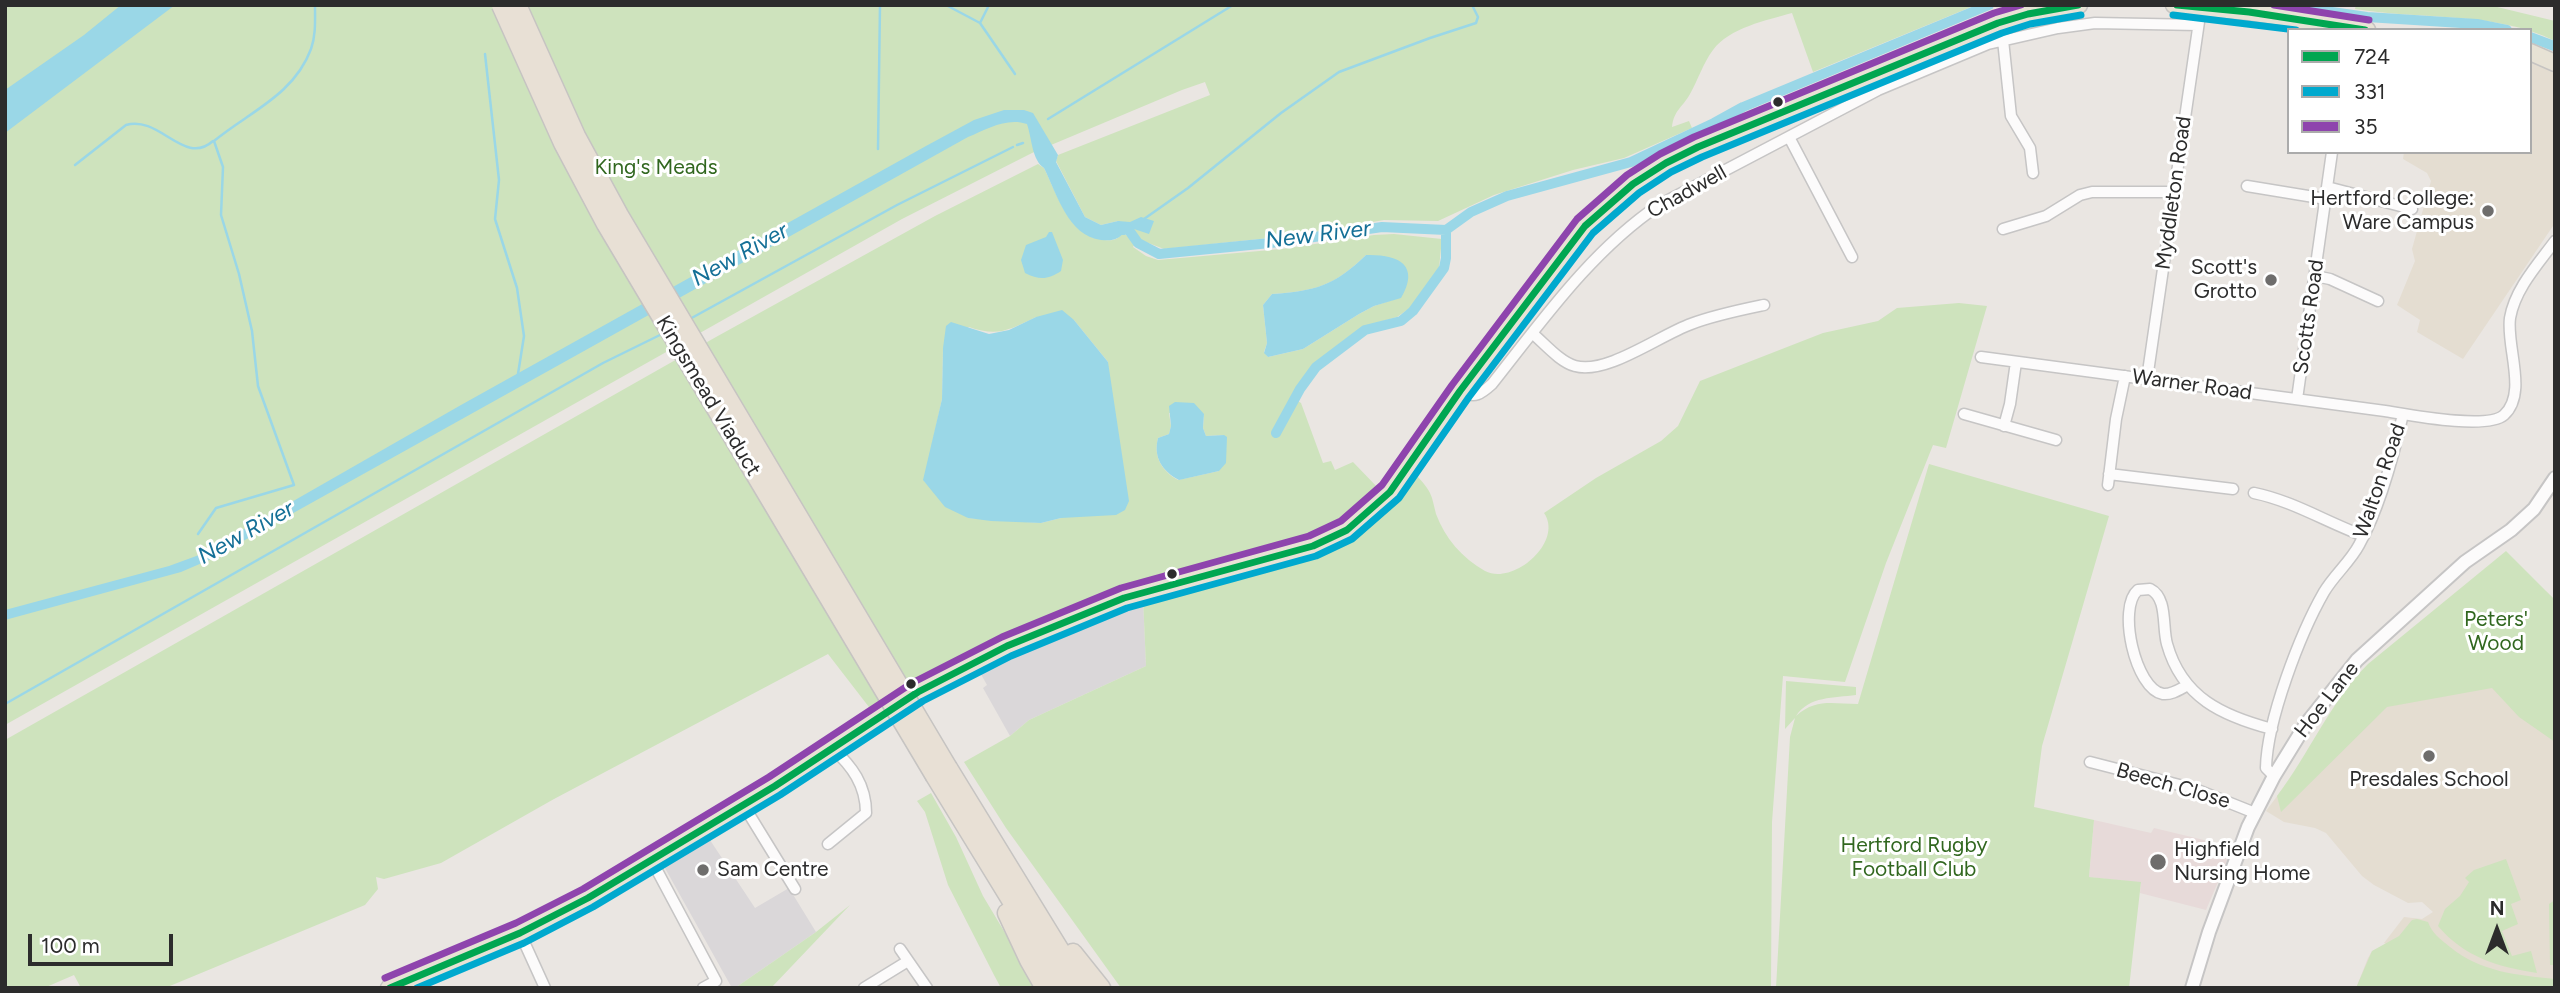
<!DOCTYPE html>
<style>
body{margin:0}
#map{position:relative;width:2560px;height:993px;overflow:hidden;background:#eae6e2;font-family:Figtree,sans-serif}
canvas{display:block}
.frame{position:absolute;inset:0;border:7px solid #2c2c2c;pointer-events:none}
.legend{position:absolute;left:2287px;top:28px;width:245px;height:126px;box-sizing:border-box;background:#fff;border:2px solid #ababab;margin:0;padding:9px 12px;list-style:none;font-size:21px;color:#2c2c2c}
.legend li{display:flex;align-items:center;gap:14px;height:35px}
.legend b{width:35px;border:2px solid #ababab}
.north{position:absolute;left:2462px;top:895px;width:70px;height:70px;-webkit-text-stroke:5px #fff;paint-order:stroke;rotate:0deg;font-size:19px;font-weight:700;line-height:28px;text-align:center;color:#2c2c2c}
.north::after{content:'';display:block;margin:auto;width:24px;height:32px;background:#2c2c2c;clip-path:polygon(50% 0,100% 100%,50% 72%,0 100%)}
.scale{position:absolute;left:28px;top:934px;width:145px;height:32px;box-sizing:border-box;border:4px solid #2c2c2c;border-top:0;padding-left:9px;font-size:21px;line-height:24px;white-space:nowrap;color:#2c2c2c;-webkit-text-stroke:5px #fff;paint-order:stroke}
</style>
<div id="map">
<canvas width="2560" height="993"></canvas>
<div class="frame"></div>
<ul class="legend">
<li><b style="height:9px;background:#00a651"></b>724</li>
<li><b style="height:9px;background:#00a9ce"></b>331</li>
<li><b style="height:9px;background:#8e44ad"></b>35</li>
</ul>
<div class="north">N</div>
<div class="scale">100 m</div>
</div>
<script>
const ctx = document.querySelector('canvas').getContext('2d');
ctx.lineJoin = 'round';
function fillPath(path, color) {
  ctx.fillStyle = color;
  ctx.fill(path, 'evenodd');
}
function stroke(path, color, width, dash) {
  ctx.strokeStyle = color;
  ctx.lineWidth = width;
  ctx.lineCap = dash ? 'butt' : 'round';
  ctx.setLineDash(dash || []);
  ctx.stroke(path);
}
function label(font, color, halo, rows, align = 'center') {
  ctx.font = font + ' Figtree,sans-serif';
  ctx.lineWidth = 6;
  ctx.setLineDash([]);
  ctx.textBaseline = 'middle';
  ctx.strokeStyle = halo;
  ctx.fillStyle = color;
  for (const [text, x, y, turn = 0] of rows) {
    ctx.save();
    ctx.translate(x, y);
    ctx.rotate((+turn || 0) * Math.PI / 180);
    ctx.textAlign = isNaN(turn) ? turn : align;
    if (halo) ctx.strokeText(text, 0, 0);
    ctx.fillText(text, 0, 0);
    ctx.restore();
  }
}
const industrial = new Path2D(`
 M1143,598L1146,666L1029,720L1010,736L983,688L987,685L978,669L1030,642Z
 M708,837L755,908L789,888L816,932L735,988H732L661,861Z`);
const education = new Path2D(`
 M2530,58L2555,68V223L2463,359L2417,332L2420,320L2397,305L2415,261L2412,249L2431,181L2427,173L2403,159L2404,152H2530Z
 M2546,591L2555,600V988H2356L2368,958L2372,951L2386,944L2384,943L2404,917L2422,919L2433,912L2422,902L2408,903L2374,885L2362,876L2326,833L2315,828L2284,822L2266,811L2295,772L2351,681Z`);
const medical = new Path2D(`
 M2094,820L2151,833L2154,828L2233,847L2206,910L2140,893L2141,883L2089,877Z`);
const green = new Path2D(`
 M5,5H1976L1813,72L1792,13C1767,20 1729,28 1713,50C1703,63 1698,80 1690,94C1682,108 1674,110 1672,127L1689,121L1692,128L1624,158L1573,170L1494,195L1438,221L1384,220L1298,235L1164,249L1138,239L1135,232L1118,221L1101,225L1085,217L1056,161L1058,155L1210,95L1205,82L1182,90L1032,153L902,219L5,725Z
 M2356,5H2489L2555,21V41C2495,11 2421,20 2355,9Z
 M1038,164L1044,168C1058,196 1069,236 1104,240C1113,241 1117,240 1123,233L1136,242L1133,247L1146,256L1158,260L1282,249L1374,235L1394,234L1442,239L1439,268L1428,286L1410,308L1397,317L1362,327L1343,341L1308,371L1292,397L1301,403L1323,463L1331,461L1335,470L1353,462L1380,490C1370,500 1360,511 1349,519C1325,535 1296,542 1270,549C1228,560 1186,569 1146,581C1053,609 953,657 872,711L828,654L554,799L441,863L384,879L376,877L378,889L365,905L165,988H81L74,975L44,988H5V740L716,337L935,216ZM1366,255L1401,297L1374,306L1359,314L1303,349L1268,357L1264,352L1267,343L1263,305L1272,294C1316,291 1334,286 1366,255ZM1036,317L1074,320L1108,362L1061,518L1041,523L968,518L924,481L942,399L943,348L969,327C998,337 1009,330 1036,317ZM1169,413L1204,414L1203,428L1206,436L1224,435L1219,471L1178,480C1162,471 1153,457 1158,438L1169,434L1171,426Z
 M1959,303L1987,306L1946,448L1933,445L1886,563L1845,682L1783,676L1772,822L1771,988H1121L1006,828L964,762L1010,736L1029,720L1146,666L1143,598L1330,550L1362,529L1396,495L1413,472C1419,478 1426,485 1430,493C1433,499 1434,507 1436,514C1445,538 1462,558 1485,571C1513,586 1564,542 1544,513L1596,478L1661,441L1678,426L1700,381L1823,333L1878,321L1897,308Z
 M1929,464L2109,516L2042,746L2034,807L2094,820L2089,877L2141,882L2129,988H1776L1790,737L1795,718L1785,729L1786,681L1856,687V695C1834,698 1809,696 1796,716C1816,698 1833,704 1858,704Z
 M2506,551L2555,600V742L2519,717L2492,688L2387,707L2281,812L2277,796C2309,754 2330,702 2368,664Z
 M931,793L956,837L983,896L1038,988H1001L994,975L948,885L925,812L917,801Z
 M2506,859L2521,900L2511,904L2518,924L2502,931L2512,956L2531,951L2537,973C2498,967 2464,957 2438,926L2445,909L2460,896L2469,882L2465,878L2474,870Z
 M2555,900V965H2550L2549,904Z
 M850,905L771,988H735L816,932Z
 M2417,919L2428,922C2432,933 2440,939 2450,947C2481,972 2516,975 2555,979V988H2356L2372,951L2399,936L2412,920Z`);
const water = new Path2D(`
 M121,5H175L5,133V90L84,35Z
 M1004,110H1024L1033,113L1058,155L1056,162L1085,217L1101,225L1118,221L1130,222L1141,217L1154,221L1149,234L1131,228L1135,232L1131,235L1126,231C1117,240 1114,241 1101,240C1068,236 1057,194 1044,168C1032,160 1032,139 1027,124C1007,117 987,129 968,137L209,560L181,572L5,620V610L169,566L199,555L461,405L926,146L974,120Z
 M1049,232H1052L1063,260L1061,271C1048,280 1039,280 1025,273L1021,260L1026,245L1046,237Z
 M1366,255C1397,254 1421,264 1401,298L1374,306L1359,314L1303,349L1268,357L1264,353L1267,343L1263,305L1272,294C1315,291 1334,286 1366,255Z
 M1062,310L1074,320L1108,362L1129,501L1125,510L1116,515L1061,518L1041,523L991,521L968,518L945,507L923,480L942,399L943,348L946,326L951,322L989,334L1009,330L1036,317Z
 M1175,402L1194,403L1204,414L1203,428L1206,436L1224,435L1227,437L1226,463L1219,471L1179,480C1162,471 1153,457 1158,438L1169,434L1171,426L1169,406Z`);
const stream = new Path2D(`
 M946,5L980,23L989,5
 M980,23L1015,74
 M485,54L499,180L495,219L517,288L524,336L518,374
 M1048,119L1233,5
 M1017,145L1023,143
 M878,149L880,5
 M75,165L126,125C160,115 184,167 213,141
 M1144,219L1188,188L1281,113L1339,72L1430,38L1476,23L1478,17L1472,5
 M688,320L897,205L1013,147
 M198,534L216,508L294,485L258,386L252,331L239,274L221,215L223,167L214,141C249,112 294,95 311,49C316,35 315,20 315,5
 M5,704L603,363L664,333`);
const canal = new Path2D(`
 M2283,5L2367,17L2477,24L2507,30
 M2530,37L2554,46
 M1123,230L1128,229L1138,243L1159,254L1280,242L1382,227L1446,230L1471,212L1507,196L1631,162L1714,123L1743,107L1989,5
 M1276,433L1300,389L1316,367L1365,330L1401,321L1413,311L1444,268L1446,258V230`);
const minor = new Path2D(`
 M2003,40L2011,116L2030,148L2033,173
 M1789,137L1852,257
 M2247,186L2326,199
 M2327,187L2412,209
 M2003,229L2046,216L2080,195L2092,192H2173
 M2315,276L2330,279L2378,301
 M1532,333C1545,344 1560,362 1575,366C1607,375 1660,335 1691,324C1715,315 1740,310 1764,305
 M1981,357C2116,376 2251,392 2385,411C2410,415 2487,430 2504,415C2528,393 2506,347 2510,318C2515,289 2538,264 2555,241
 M2147,379L2201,8
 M1460,391C1475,399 1481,394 1492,384C1542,321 1591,251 1659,205L1878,90L1988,44L2058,28L2095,23L2198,25
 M2297,399L2332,152
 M1964,414L2056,440
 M2004,426L2010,404L2016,362
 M2109,474L2233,489
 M2108,485L2116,419L2125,376
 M2254,493C2293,501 2326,522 2364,536
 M2188,685C2180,689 2172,695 2163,694C2135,689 2117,607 2138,590L2150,589C2168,598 2162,627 2167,644C2182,698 2223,716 2272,729
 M2090,762L2195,789L2255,813
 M2274,776L2266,768C2267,720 2300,634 2324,592C2334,575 2350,562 2359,545C2379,509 2394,454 2403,414
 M744,806L795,889
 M828,844L866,813C866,785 852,766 832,748
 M652,861L716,981L703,988
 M520,933L545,988
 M900,949L927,988
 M864,988L908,961`);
const tertiary = new Path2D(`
 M2192,988L2209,932L2248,827L2274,776L2306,724L2357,660L2465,562L2511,530L2534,509L2555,478`);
const primary = new Path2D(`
 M2174,5L2249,12L2367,30
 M2530,52L2555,63
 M389,988L520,933L588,898L775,786L918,692L1007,646L1124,598L1313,546L1347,530L1390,492L1460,391L1585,226L1607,205L1633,184L1666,163L1698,147L1998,23L2028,14L2079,5`);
const trunk = new Path2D(`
 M948,768L1083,988
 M935,776L1065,988
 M1007,913L1029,960L1045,988
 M1073,953L1101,988`);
const trunkBridge = new Path2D(`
 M501,5L563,143L606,224L935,776
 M517,5L576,136L619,215L948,768`);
const bus1 = new Path2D(`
 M2177,5L2249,12L2365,30
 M390,988L520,933L588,898L775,786L918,692L1007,646L1124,598L1313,546L1347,530L1390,492L1460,391L1585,226L1633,184L1666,163L1698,147L1998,23L2028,14L2078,5`);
const bus2 = new Path2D(`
 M2173,15L2296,30
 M417,988L524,943L593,907L780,795L923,701L1011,656L1127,608L1316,556L1352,539L1399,498L1469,397L1593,233L1639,193L1671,172L1702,157L2002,33L2030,24L2081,15`);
const bus3 = new Path2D(`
 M2274,5L2369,20
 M385,978L516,923L583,889L769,777L912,683L1002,637L1121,588L1309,536L1341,521L1382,485L1452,385L1577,219L1627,175L1660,154L1694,137L1994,13L2021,5`);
const markers = [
 [1778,102,6,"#2c2c2c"],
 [2488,211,7,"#6e6d6c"],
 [2271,280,7,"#6e6d6c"],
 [1172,574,6,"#2c2c2c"],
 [911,684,6,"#2c2c2c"],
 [2429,756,7,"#6e6d6c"],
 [2158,862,9,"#6e6d6c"],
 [703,870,7,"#6e6d6c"]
];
const parkNames = [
 ["King's Meads",656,168],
 ["Peters'",2496,620],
 ["Wood",2496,644],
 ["Hertford Rugby",1914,846],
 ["Football Club",1914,870]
];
const streetNames = [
 ["Chadwell",1687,192,-29],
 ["Myddleton Road",2174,193,-82],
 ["Scotts Road",2309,317,-82],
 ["Warner Road",2192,385,8],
 ["Kingsmead Viaduct",708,396,59],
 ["Walton Road",2380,481,-71],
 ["Hoe Lane",2327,700,-52],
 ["Beech Close",2173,786,16]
];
const poiNames = [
 ["Hertford College:",2474,199],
 ["Ware Campus",2474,223],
 ["Scott's",2257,268],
 ["Grotto",2257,292],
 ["Presdales School",2429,780,"center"],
 ["Highfield",2174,850,"left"],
 ["Nursing Home",2174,874,"left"],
 ["Sam Centre",717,870,"left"]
];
const waterNames = [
 ["New River",1318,235,-7],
 ["New River",740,255,-29],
 ["New River",246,533,-29]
];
fillPath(industrial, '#dad7d9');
fillPath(education, '#e4ddd1');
fillPath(medical, '#e7dad9');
fillPath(green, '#cee3bd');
fillPath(water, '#9ad7e7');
stroke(stream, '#9ad7e7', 2.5);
stroke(canal, '#9ad7e7', 10);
stroke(minor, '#c6c5c5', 13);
stroke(tertiary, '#c6c5c5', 16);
stroke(primary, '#c6c4c2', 19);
stroke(trunk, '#c6c4c2', 21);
stroke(minor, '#fcfbfb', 10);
stroke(tertiary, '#fcfbfb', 12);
stroke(primary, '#e7e2d5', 16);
stroke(trunk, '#e8e0d5', 18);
stroke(trunkBridge, '#c6c4c2', 21, []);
stroke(trunkBridge, '#e8e0d5', 18);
stroke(bus1, '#00a651', 7);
stroke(bus2, '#00a9ce', 7);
stroke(bus3, '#8e44ad', 7);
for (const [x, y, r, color] of markers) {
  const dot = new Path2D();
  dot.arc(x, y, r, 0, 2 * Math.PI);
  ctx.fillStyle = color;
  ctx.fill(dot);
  stroke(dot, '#fff', 2.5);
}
label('21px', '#31671f', '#fff', parkNames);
label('21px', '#2c2c2c', '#fff', streetNames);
label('21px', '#2c2c2c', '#fff', poiNames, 'right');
label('italic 23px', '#157097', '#fff', waterNames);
</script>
